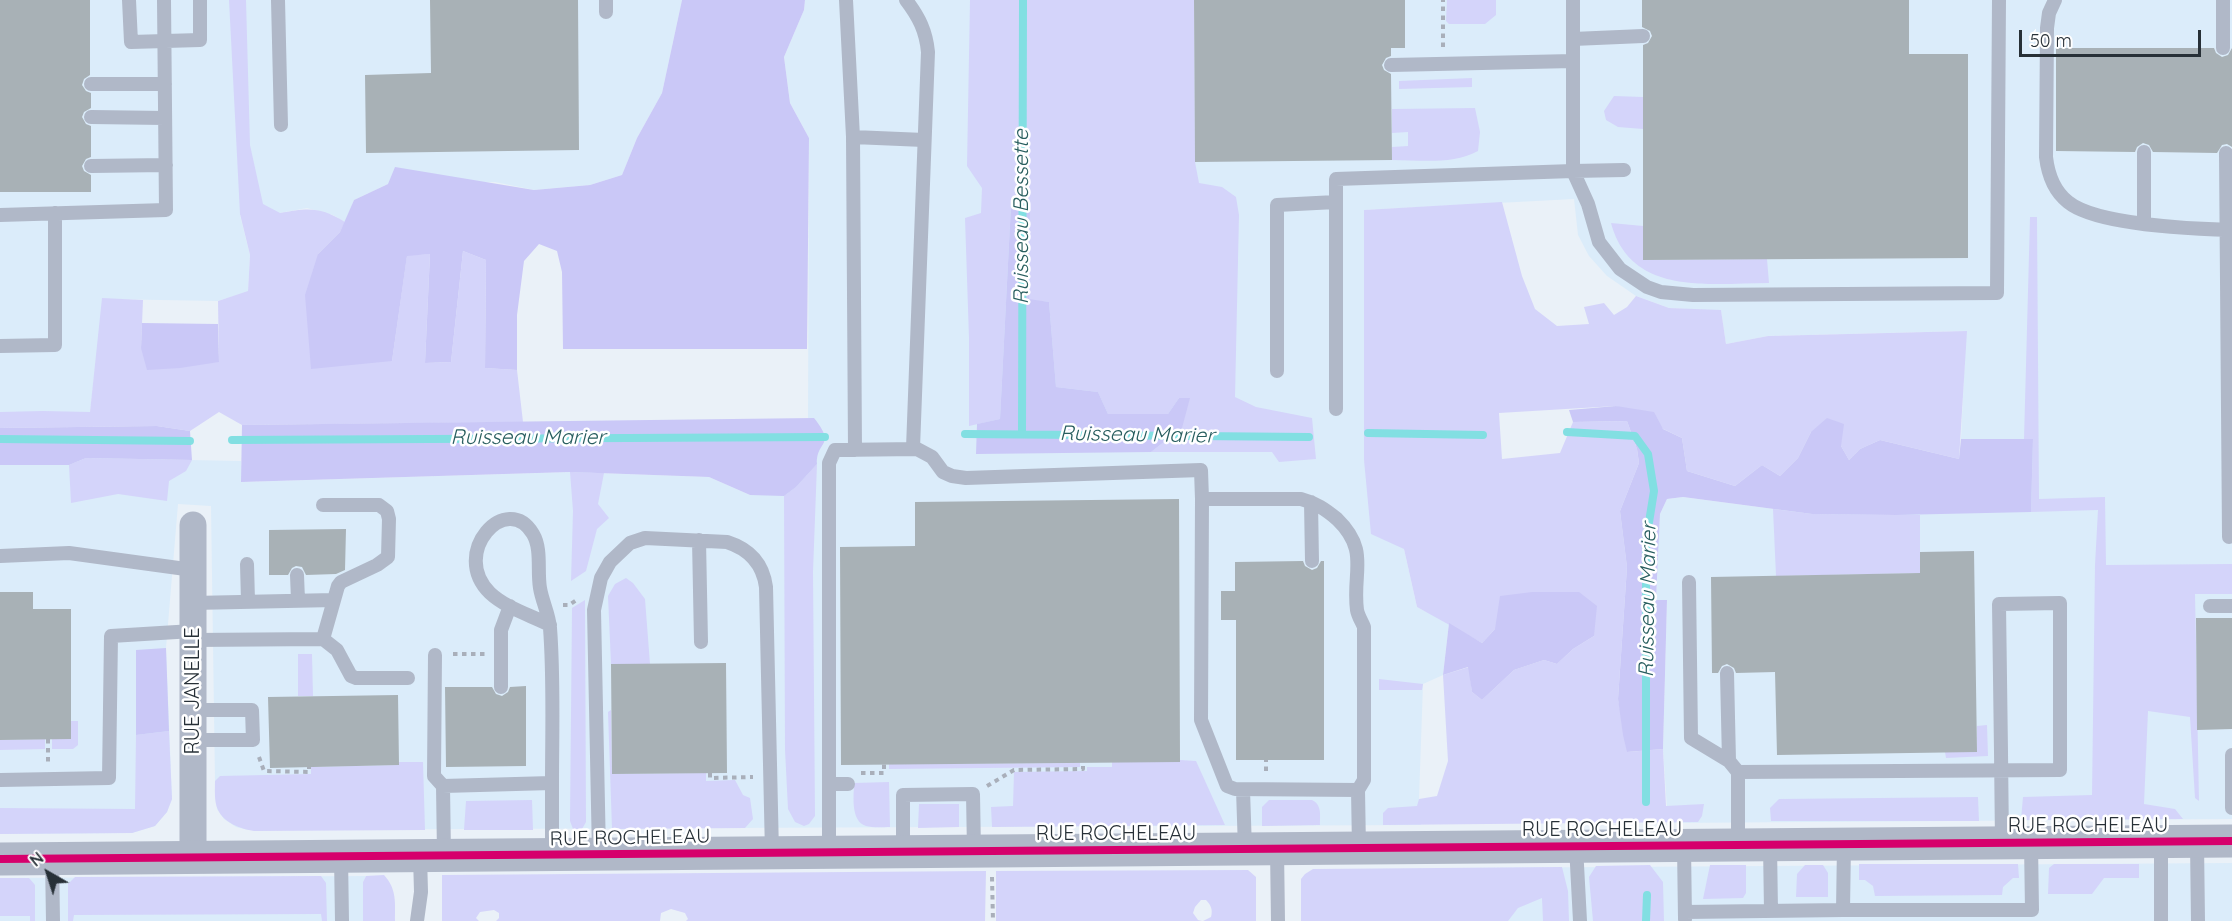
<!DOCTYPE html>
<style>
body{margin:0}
#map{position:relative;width:2232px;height:921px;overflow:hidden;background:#eaf1f8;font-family:Quicksand,sans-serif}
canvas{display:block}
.north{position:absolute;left:18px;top:843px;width:60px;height:60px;-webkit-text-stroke:4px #fff;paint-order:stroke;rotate:321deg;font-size:16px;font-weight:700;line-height:24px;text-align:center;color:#273037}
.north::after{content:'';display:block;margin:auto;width:21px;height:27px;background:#273037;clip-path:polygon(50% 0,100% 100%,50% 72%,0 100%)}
.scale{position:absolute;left:2019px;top:30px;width:182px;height:27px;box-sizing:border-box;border:3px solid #273037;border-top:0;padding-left:8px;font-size:18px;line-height:21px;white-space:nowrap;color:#273037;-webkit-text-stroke:4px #fff;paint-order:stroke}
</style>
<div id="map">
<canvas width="2232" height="921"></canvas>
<div class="north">N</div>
<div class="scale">50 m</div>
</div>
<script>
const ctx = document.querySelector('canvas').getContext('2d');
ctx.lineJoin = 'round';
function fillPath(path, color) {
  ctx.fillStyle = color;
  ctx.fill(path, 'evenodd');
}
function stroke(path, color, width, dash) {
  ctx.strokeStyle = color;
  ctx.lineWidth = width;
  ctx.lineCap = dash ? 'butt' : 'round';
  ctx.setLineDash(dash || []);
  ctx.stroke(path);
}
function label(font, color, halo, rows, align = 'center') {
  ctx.font = font + ' Quicksand,sans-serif';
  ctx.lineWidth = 5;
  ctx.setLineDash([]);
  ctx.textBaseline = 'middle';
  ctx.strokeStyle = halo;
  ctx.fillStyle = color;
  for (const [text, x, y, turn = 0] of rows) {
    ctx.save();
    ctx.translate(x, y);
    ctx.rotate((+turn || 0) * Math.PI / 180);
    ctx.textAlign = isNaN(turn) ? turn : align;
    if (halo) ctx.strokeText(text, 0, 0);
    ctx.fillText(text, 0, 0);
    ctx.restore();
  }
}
const built = new Path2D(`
 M0,0H682L662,93L637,138L622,175L590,185L534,190L495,182L388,184L354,200L345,222L333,215L307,208L280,213L240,215L250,255L248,292L218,301L103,299L90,413L0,412Z
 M805,0H2232V819L1668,823L1663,749L1667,601H1656L1660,514L1667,499L1683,497L1812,514L1896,515L2032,439H1961L1966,331L1768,336L1726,344L1721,311L1669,308L1636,296L1607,276L1589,256L1578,235L1574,199L1364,210V460L1404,549L1417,607L1449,623L1443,675L1423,684L1419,799L1421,825L248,830L236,827L224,819L217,809L215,781L211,506L178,504L166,648L172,799L167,812L155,826L132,833L0,834V465H69L86,458L241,461L242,482L570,472L709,477L750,495L814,418H808L809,138L790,103L784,57L804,10Z
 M2232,863V921H1455V868Z
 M366,876L363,882V921H0V878Z`);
const green = new Path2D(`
 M229,0H246L250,145L263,204L280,213C307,208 320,206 345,222L340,232L318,254L392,361L407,255L430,254L425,363L451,362L463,251L486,260L485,368L517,370L523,422L242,425L219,412L190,431L157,426L0,428V412L43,411L90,412L102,298L143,300L141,348L219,362L218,301L248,291L250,255L240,214Z
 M970,0H1194L1195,162L1199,183L1222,187L1236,197L1239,215L1235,397L1256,407L1312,418L1316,459L1279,462L1272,452H1151L1182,428L1179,398L1168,414H1108L1098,392L1056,387L1049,302L1029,300L1030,205H1011L1000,419L969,426V338L965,218L981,213L982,188L967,166Z
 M1447,0H1496V15L1485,24H1449L1446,21Z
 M1472,78V87L1399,89V81Z
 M1614,96L1643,97V129L1618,127L1606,120L1604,111Z
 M1475,108L1480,132L1478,151C1452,165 1420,160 1392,160V147L1408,146V132L1392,133V109Z
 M1502,202L1522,276L1535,309L1557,326L1589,324L1584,307L1604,303L1614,315L1627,307L1636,296L1669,308L1721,310L1726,344L1768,336L1967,331L1959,459L1880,440L1860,449L1849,460L1841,446L1811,432L1798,458L1780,476L1762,465L1735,486L1687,471L1682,438L1616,406L1499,413L1502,459L1560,453L1573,422L1627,421L1637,449L1639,463L1620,511L1627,567L1618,699L1628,752L1663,749L1666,806L1704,804L1702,816L1698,822L1383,825V813L1388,808L1417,806L1419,799L1437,796L1448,761L1443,675L1469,667L1472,692L1482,700L1514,670L1544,660L1557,664L1573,649L1594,636L1495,629L1482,643L1417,607L1404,549L1371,534L1364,460V210Z
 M2030,217H2037L2039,499L2105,497L2106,565L2232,564V594H2195L2199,801L2195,798L2190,717L2148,711L2144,804L2175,809L2183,819L2021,820L2023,797L2092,795L2095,565L2098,510L2031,512L2033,440L2024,439Z
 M1611,223L1643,226L1644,260L1767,259L1769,283C1710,283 1631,297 1611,223Z
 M86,458L192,460L186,471L169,481L167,501L118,494L71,503L69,465Z
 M817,464L813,572L815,816L809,824L804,826L795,822L788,809L785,750L784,496L796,487Z
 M570,472L604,473L598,504L609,518L597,529L586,571L571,581L573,511Z
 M1773,509L1812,514L1920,515V573L1776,576Z
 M626,578L633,583L645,599L650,664H611L608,596L615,584Z
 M585,600L586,822L582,829H573L570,821L572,608Z
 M298,654H312L313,696H298Z
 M1379,679L1423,684L1422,690H1379Z
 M611,710L612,774L706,773V781L735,780L743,795L750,798L753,819L745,828L612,829L608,712Z
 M71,721H78V745L73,749H52V739H71Z
 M1987,725L1988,756L1946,758L1945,752H1977V726Z
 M169,731L172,799L167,812L155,826L132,833L0,834V808L135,809L136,735Z
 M45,739V749L0,750V740Z
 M1180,760L1196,761L1225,825L992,827L991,807L1013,806L1014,772L1087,771V767H1112V762H1180Z
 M399,762H423L425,830L254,831C241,829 224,823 218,810C214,802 215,790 215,781L220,776L311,774V767L399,765Z
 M1080,763V767L889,769V764Z
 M889,782L890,827C883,827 873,828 866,826C850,821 854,795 854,783Z
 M1978,797L1979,821H1771L1770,808L1779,799Z
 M532,800L533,830H464L466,801Z
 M1269,800H1312C1322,805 1320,815 1320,825L1262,826V807Z
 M919,804H959V827L918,828Z
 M1859,864H2018L2019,878H2013L2003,887L2002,895L1875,896L1873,886L1865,880H1859Z
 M2054,864H2139V878H2104L2092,894H2048L2049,868Z
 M1650,865L1663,882L1664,921H1593L1589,877L1596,866Z
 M1710,865H1746V893L1743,898L1703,899Z
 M1805,865H1823L1828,873V897H1796L1797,874Z
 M1562,867L1568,891L1569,921H1543L1542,898L1518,908L1508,921H1301V879L1305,874L1313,869Z
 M1248,870L1256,877V921H1203L1211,917C1213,910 1211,905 1206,900H1201L1195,907L1193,913L1198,920L1202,921H996V871Z
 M986,871L985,921H686L688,919L685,913L671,909L661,913L660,921H496L499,918V913L494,910L480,912L476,918L479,921H442V875Z
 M384,875C397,889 395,903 395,921H363V882L366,876Z
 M321,876L326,883L327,921H322L321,914L74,915L73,921H68V884L75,877Z
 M0,878H29L35,885V921H30V916H0Z`);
const forest = new Path2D(`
 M682,0H805L804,10L784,57L790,103L809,138L807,349H563L562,272L557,251L539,244L524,261L517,315V370L485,368L486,260L463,251L451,362L425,363L430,254L407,256L392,361L311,369L305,295L318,254L340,232L354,200L388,184L395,167L534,190L590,185L622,175L637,138L662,93Z
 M1011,205H1030L1029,299L1049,302L1056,387L1098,392L1108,414H1168L1179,398H1190L1182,428L1151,452L976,454L977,424L1000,419Z
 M142,323L218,324L219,362L180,368L147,370L141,348Z
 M1616,406L1654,412L1663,429L1682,438L1687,471L1735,486L1762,465L1780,476L1798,458L1811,432L1827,418L1844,424L1841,446L1849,460L1860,449L1880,440L1959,459L1961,439H2033L2031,512L1896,515L1812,514L1683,497L1667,499L1660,514L1656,600H1667L1663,749L1627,752L1623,735L1618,699L1627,567L1620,511L1639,463L1637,449L1627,421L1573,422L1569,410Z
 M814,418C837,447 816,440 817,464L796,487L784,496L750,495L709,477L570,472L241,482L242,425Z
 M157,426L190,431L192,460L86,458L69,465H0V428Z
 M1532,592H1579L1597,606L1594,636L1573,649L1557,664L1544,660L1514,670L1482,700L1472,692L1468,667L1443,675L1449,623L1482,643L1495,629L1500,596Z
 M166,648L169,731L136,735V650Z`);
const stream = new Path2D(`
 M1567,432L1635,436L1648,454L1654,491L1646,541V802
 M1368,433L1483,435
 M965,434L1309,437
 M1022,434L1023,0
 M0,439L190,441
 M232,440L825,437
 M1646,921L1647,895`);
const building = new Path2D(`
 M0,0H90V75L84,79L82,85L86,91L91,93V108L84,112L82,117L86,124L91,126V157L86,159L82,166L84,171L91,175V192H0Z
 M430,0H578L579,150L366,153L365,75L431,73Z
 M1194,0H1405V48H1391V56L1386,58L1382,65L1384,70L1391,74L1392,160L1195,162Z
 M1642,0H1909V54H1968V258L1643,260V45L1648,43L1652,36L1650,31L1642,27Z
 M2056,48H2214L2216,53L2222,57L2228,55L2232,48V147L2227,144L2222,145L2217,153L2153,152L2149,145L2143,143L2137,147L2135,152L2056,151Z
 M1179,499L1180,762L841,765L840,547L915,546V502Z
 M346,529L345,570L336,574L306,575L302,567L296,566L292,568L288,575H269V530Z
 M1974,551L1977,752L1777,755L1775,672L1736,673L1734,668L1727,664L1722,666L1718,673H1712L1711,577L1920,573V552Z
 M1303,561L1305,566L1312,570L1317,568L1321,561H1324V760H1236V620H1221V591H1235V562Z
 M0,592H33V609H71V739L0,740Z
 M2196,618H2232V729L2197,730Z
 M726,663L727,773L612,774L611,664Z
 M526,686V766L446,767L445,687H492L496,694L502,696L508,692L510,687Z
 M398,695L399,765L270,768L268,697Z`);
const path = new Path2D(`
 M1443,47V0
 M563,605H569L578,599
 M453,654H485
 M48,739V762
 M259,757L264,771L309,772V767
 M1266,771V760
 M710,773V778L753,777
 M861,773H884V764
 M987,786L1014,770L1083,769V763
 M992,877L993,921`);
const service = new Path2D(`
 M129,0L131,42L200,40V0
 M278,0L281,125
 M846,0L853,137L855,450
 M906,0C919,17 926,31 928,52L913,448
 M2055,0L2049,13L2047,28L2046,157C2048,174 2054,191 2068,202C2096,225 2194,229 2232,230
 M606,12V0
 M1573,39L1643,36
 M2223,48V0
 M1391,65L1573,61
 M91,84H165
 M91,117L165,118
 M853,137L924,140
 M2226,153L2229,537
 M91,166L166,165
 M1624,170L1573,171L1588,204L1599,242L1620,269L1647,287L1661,292L1693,295L1997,293L1999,0
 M0,215L166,210L164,0
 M2144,223V152
 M0,346L55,345V213
 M1277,371V205L1336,202
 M1336,409V179L1573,171V0
 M1311,502L1312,561
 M699,540L701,642
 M0,556L69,553L193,570
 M247,564L248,601
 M297,575L298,600
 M1689,582L1691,738L1729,761
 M193,603L334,600
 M2210,606H2232
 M550,625C530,615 506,608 490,593C449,553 507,490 533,534C542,549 537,571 540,588C542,601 549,614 550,628C554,679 552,732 552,783
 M323,639L338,586L341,582L377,565L388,557L389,519L387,511L379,505H323
 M193,640L323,639L337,650L351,676L356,678H408
 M435,655L434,776L443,786
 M1727,673L1729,761L1738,772V845
 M501,687V630L510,606
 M193,710H252L253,740H193
 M2232,755V808
 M1738,772C1846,771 1953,770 2060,770V603L1999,604L2001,752L2002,843
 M0,780L109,778L111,636L193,631
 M829,784H848
 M1243,790L1245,849
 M1358,790L1364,780V627C1362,622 1358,616 1357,610C1352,572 1370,551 1337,519C1325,509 1316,503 1301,499H1202L1201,720L1227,786L1235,789L1358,790L1359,848
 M2197,842L2198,921
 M1844,844L1843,910H2032L2031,843
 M1770,845L1771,911
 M1576,846L1580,921
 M1684,846L1685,919
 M1277,849L1278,921
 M829,852V463L835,450L917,449L932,457L943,472L952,476L966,478L1201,470L1202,499
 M903,852V795L973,794L974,851
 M599,854L594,610L601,578L610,562L630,543L645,538L727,542C749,549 763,564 766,587L772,853
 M444,855L443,786L552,783V855
 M341,856L342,921
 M52,858L53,921
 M1685,912L1843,910
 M417,921L421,892L420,856
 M2161,921V842`);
const minor = new Path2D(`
 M193,525V857`);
const tertiary = new Path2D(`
 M0,859L2232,841`);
const cycleway = new Path2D(`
 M0,859L2232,841`);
const streetNames = [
 ["RUE JANELLE",193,691,-90],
 ["RUE ROCHELEAU",2088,826],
 ["RUE ROCHELEAU",1602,830],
 ["RUE ROCHELEAU",1116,834],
 ["RUE ROCHELEAU",630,838,-1]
];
const waterNames = [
 ["Ruisseau Bessette",1022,217,-90],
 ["Ruisseau Marier",1137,435,1],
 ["Ruisseau Marier",528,438],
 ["Ruisseau Marier",1648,600,-89]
];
fillPath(built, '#dbecfa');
fillPath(green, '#d4d4fa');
fillPath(forest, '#cac8f7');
stroke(stream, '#82dfe2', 8);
fillPath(building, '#a8b1b6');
stroke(path, '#a9afba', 4, [4.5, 4.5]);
stroke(service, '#b0b8c8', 14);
stroke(minor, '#b0b8c8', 27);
stroke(tertiary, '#b0b8c8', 33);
stroke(cycleway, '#d6006c', 8);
label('20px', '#273037', '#fff', streetNames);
label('italic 21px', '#285e5f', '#fff', waterNames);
</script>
